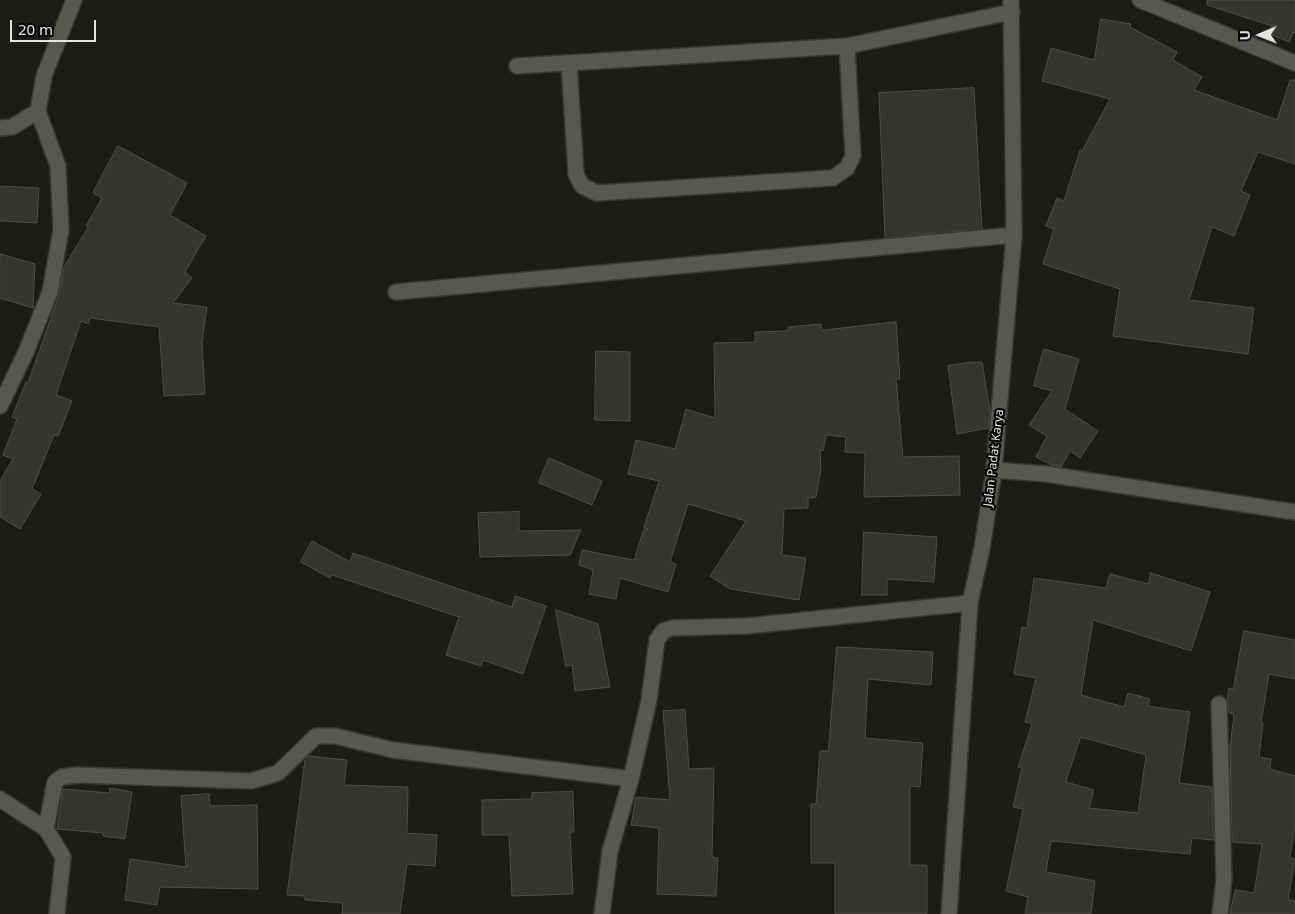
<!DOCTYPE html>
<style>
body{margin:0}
#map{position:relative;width:1295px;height:914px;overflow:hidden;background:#1b1e13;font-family:"Noto Sans",sans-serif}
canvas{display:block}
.north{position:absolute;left:1235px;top:10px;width:50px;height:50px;-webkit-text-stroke:4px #060804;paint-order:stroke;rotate:269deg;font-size:14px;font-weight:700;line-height:20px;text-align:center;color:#e4e6df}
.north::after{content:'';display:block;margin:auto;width:18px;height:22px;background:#e4e6df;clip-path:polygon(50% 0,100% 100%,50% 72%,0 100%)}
.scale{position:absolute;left:10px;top:20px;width:86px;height:22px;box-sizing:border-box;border:2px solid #e4e6df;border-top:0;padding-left:6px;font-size:15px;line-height:18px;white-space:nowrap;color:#e4e6df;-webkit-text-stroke:4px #060804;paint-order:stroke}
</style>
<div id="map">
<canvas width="1295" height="914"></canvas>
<div class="north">U</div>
<div class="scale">20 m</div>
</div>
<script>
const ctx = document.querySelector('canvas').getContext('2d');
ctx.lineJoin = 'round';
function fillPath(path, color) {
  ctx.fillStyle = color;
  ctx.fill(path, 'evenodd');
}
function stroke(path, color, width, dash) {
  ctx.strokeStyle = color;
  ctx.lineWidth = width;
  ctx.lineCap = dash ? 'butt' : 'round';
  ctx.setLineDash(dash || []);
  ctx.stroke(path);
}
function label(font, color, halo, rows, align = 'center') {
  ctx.font = font + ' "Noto Sans",sans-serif';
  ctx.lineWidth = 4.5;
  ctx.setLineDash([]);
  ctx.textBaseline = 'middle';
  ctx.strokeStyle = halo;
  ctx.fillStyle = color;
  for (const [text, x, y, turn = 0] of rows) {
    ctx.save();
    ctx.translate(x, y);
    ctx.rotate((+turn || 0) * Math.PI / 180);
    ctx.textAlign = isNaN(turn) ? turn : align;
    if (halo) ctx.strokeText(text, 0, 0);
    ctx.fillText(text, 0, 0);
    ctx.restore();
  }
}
const building = new Path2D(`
 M1208,0H1295V33L1293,32L1289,42L1270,34L1272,26L1207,5Z
 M1101,19L1131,24L1130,27L1177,52L1173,60L1202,77L1194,90L1277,120L1290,80H1295V164L1258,152L1241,191L1250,195L1234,236L1212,227L1189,300L1254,308L1248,354L1113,336L1120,289L1043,264L1054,229L1046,226L1057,198L1064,201L1080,150L1082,151L1110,99L1042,81L1051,48L1094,60Z
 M974,88L982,229L885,238L879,93Z
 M118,146L187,183L170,215L206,236L185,272L192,278L173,303L207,307L202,342L205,394L164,396L159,327L90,318L88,324L81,321L56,395L72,401L58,436L54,435L32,489L41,494L20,529L0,517V481L13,459L3,455L17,419L12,417L26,382L28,383L59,295L64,267L89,226H86L102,198L93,193Z
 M0,186L39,188L37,223L0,221Z
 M0,254L35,264L33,308L0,298Z
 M896,322L900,379H896L903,457L959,456L960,495L864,497L865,453L845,452L846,437L826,435L823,451L820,450L821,468L816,497L808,498V508L784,509L782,555L806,558L799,600L730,589L710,576L746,521L688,504L670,562L676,564L668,592L620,578L616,599L589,594L593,570L579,565L582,550L634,560L644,529H648L644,527L659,481L628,474L636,440L675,449L686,409L715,418L714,343L755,342V332L788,331V327L821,324L822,330Z
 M1044,349L1079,359L1065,409L1098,431L1080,458L1070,451L1061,467L1052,465L1036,457L1047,436L1029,425L1052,391L1034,386Z
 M596,351L630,352V421L595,420Z
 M972,362H982L990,411L988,428L957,434L948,366Z
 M549,458L602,481L592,505L539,483Z
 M519,512V531L581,530L570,555L480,557L478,513Z
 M864,532L937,537L934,582L887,579V595H862Z
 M312,541L350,562L353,553L512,607L515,596L546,606L523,674L483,660L481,666L446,655L459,617L332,575L330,578L301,562Z
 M1151,573L1210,592L1191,651L1093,620L1081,695L1124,707L1128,693L1150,699L1148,706L1190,712L1179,783L1212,787L1214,840L1192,838L1190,854L1051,841L1046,872L1095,881L1091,914H1025L1028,897L1006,891L1023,809L1013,807L1022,768L1018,767L1032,724L1025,722L1036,678L1014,674L1022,627L1027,628L1034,578L1106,588L1110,574L1148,584ZM1081,737L1146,755L1138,813L1089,808L1094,790L1066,782Z
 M556,610L598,624L610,687L575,691L572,665L566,666Z
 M1244,631L1295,640V679L1269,674L1261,723H1263L1259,757L1271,759L1270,769L1295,776V825L1290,858L1295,859L1288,900L1295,901V914H1230L1235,890L1254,893L1262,844L1232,842L1230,748L1234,714L1229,713L1227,700L1229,688L1233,689Z
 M837,647L933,652L931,685L868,679L865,738L923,743L920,787L910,786V865H927V914H835V863H811V804H816L820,751H828Z
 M685,710L689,769L714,768L712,857L718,858L716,896L657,894L659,828L631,825L636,797L670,800L663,711Z
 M309,756L347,760L344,785L408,787L407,833L437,835L435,866L407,864L400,914H342L343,903L305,900V896L287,895L305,760Z
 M110,788L132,792L125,839L103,836V833L57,829L63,789L109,793Z
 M573,792L574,832H570L573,894L512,896L509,835H482V800L532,799V793Z
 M209,794L210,806L257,805L258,889L160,887L157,905L125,900L130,859L186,867L181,796Z`);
const minor = new Path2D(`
 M1140,0L1295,63
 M569,63L576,174L582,186L597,193L833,178L847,168L853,156L847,46
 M517,66L847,46L1012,12
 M0,128L12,127L38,111
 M396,292L1014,235
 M0,406L26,352L50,292L61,230L58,166L38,111L44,76L74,0
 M994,470L1046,474L1295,512
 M1219,704L1224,879L1220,914
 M0,799L46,829L63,857L57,914
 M46,829L55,782L62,777L77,775L251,781L278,773L316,736H335L393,750L631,779
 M602,914L610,851L631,779L649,700L657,640L663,631L672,628L747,626L970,603
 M949,914L970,603L982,548L994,470L1014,235L1011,0`);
const streetNames = [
 ["Jalan Padat Karya",994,458,-83]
];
fillPath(building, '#34382b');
stroke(building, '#4c5043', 1);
stroke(minor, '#373933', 18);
stroke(minor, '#565a4d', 15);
label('12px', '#e4e6df', '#060804', streetNames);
</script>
